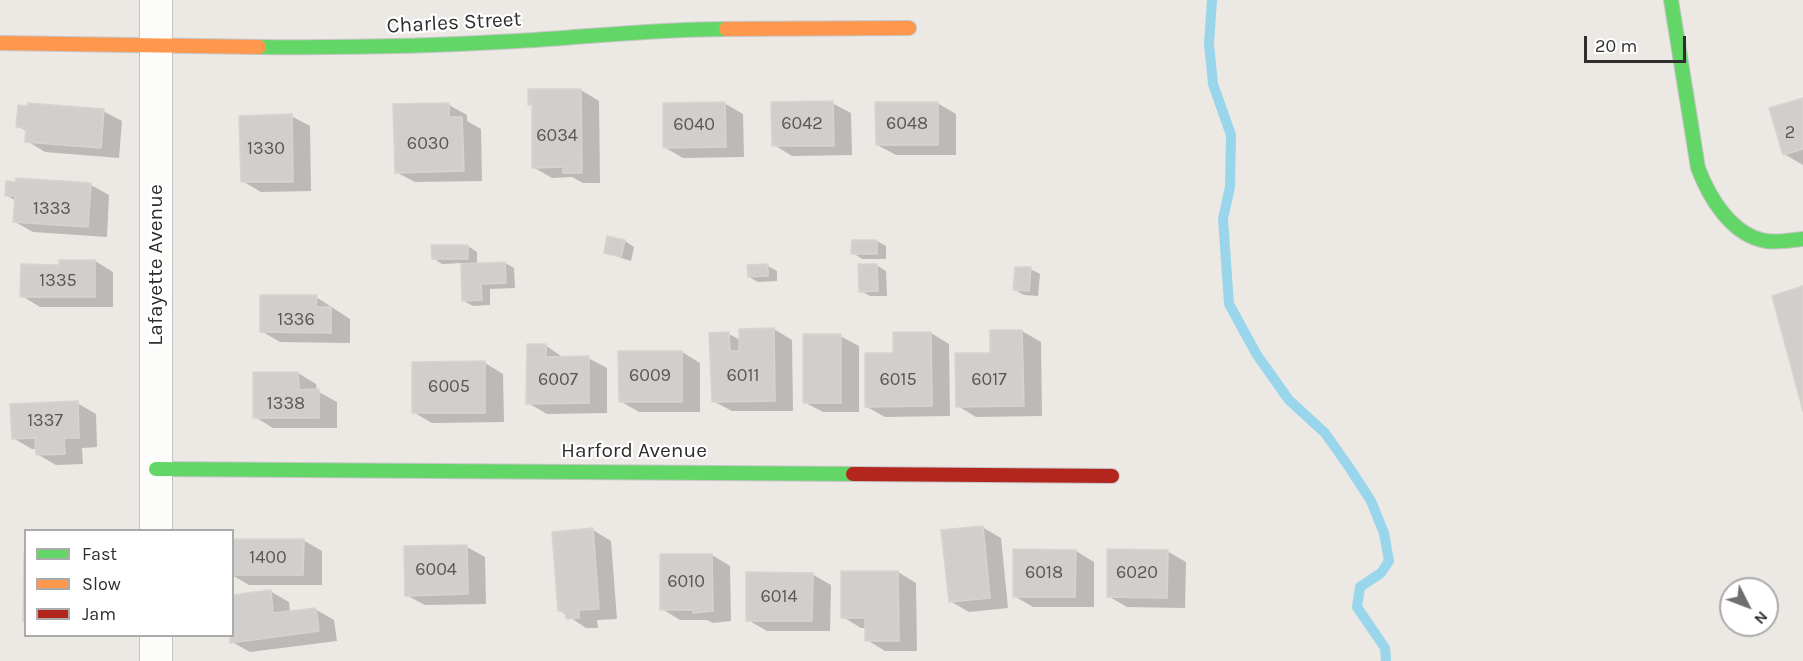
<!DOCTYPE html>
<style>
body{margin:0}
#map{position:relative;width:1803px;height:661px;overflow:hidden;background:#ece8e4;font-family:Karla,sans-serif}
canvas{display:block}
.legend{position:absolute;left:24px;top:529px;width:210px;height:108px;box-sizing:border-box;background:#fff;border:2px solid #ababab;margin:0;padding:8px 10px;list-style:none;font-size:18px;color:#2e2e2e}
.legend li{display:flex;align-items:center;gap:12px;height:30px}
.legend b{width:30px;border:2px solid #ababab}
.north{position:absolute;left:1719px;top:577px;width:60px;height:60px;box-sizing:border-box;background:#fff;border:2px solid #ababab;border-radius:50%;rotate:132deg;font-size:16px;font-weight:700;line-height:24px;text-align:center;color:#2e2e2e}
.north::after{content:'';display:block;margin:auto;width:21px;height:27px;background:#706f6e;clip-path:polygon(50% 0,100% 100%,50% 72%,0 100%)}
.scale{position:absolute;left:1584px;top:36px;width:102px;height:27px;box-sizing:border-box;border:3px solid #2e2e2e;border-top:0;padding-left:8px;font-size:18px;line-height:21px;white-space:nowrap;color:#2e2e2e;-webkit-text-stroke:4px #fff;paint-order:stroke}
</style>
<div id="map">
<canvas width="1803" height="661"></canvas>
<ul class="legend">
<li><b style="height:8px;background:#63d668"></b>Fast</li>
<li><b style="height:8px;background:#ff974d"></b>Slow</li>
<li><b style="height:8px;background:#b3261e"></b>Jam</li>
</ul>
<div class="north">N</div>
<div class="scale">20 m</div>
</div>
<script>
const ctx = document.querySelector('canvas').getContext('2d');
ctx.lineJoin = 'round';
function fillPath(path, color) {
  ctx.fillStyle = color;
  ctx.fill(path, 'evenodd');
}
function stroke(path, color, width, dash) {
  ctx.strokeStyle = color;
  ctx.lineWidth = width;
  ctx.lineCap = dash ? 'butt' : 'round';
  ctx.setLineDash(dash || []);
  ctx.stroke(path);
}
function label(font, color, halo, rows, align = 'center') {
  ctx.font = font + ' Karla,sans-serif';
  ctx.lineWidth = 4.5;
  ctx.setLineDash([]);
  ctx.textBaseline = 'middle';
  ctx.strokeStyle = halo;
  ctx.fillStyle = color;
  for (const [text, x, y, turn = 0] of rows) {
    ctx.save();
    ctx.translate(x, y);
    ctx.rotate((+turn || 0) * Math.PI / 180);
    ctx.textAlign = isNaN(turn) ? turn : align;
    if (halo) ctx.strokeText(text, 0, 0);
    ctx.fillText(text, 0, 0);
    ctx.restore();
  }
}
const shadow = new Path2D(`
 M581,90L599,101L600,183H583L572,177L552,178L533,167V106L530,104Z
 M1803,99V165L1784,154Z
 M724,103L743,114L744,157L683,158L664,147Z
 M832,103L851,113L852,155L792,156L774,145Z
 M937,103L956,114V155H896L877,145Z
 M449,105L467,115V121L481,129L482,181L415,182L396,172Z
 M103,111L122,121L119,158L45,152L27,141L28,132L18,126Z
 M291,116L310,126L311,191L261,192L242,181Z
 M91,185L109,195L107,237L33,232L15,222L16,201L6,195Z
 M625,241L634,247L631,261L605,253Z
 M877,241L886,246V259H862L853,253Z
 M468,246L477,252V264L505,263L514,268L515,288L490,289V305L473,306L464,301L462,263L442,264L433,258Z
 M95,261L113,272V307H40L22,296L60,266Z
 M876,265L886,271L887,296H870L861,291Z
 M768,266L777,271V281L758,282L749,277Z
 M1030,269L1040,274L1038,296L1024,295L1015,290Z
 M316,297L350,319V343L280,342L261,331Z
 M774,329L792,340L793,411H732L713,401L729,334L740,340Z
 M1022,331L1041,342L1042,416L976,417L958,406L992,354L991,332Z
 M931,333L949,344L950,416L885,417L867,407L894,354Z
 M840,336L859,346V412H823L804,402Z
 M545,345L564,358H588L607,368V413L547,414L528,403Z
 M682,352L700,363V412H639L620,401Z
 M485,363L503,374L504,422L432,423L413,412Z
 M298,373L316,384L317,391L337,402V428H273L255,417Z
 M77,403L96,414L97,447L82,448L83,464L56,465L37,454V449H32L13,438Z
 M982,527L1001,538L1008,608L969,612L950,601Z
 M593,530L611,541L617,619L597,620L598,628H586L559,610Z
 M303,540L322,551V585H249L232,575V543Z
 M467,547L485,557L486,604L425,605L406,595Z
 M1076,551L1094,562V607H1033L1014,596Z
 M1167,551L1186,562L1185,608L1127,607L1108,596Z
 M712,555L730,566L731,621L713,623L707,620H680L662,609Z
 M898,572L916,583L917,651H885L867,640L866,628H861L843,617Z
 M812,574L831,585L830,631H767L748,620Z
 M270,591L289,602L290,613L315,609L334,620L337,641L250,652L232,642Z`);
const stream = new Path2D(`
 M1212,0L1209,44L1213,84L1231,135L1230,187L1223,219L1229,304L1257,355L1289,400L1325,433L1351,470L1371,501L1384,533L1389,561L1381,573L1360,587L1357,607L1385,648L1386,661`);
const building = new Path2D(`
 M528,89H581L582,173H563V167L532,168V104L528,105Z
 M1803,98V149L1783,155L1769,108Z
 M833,101L834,146H772L771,102Z
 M725,102L726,147L663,148V103Z
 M875,102H938V145H876Z
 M28,103L104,109L101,148L25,142L26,128L16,127L18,105L27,106Z
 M449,103V117H462L464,171L395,173L393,104Z
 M292,114L293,182H241L239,116Z
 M16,178L91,183L88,227L13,222L15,196H5L6,181L16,182Z
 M607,236L625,240L621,257L604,253Z
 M852,240H877V254H851Z
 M431,245H468V259H432Z
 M59,260H95V297H20L21,264L59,265Z
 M505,262L506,283L481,284L482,300L462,301L461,264Z
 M768,264V276L748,277L747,265Z
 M858,264H877L878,291L859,292Z
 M1015,267H1031L1029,291L1013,290Z
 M1803,286V411L1772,296Z
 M260,295H317L316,307H331V333L260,332Z
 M774,328L775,401L712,402L709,333L729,332L730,351H739V329Z
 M990,330H1022L1024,406L956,407L955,353H990Z
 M893,332H931L932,406L865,407V353H893Z
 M803,334H841V403H803Z
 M527,344H546V357L589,356V403L526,404Z
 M618,351H682V402H619Z
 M485,361V413H412V362Z
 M253,372H298L299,390L319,389V418H253Z
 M78,401L79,438H64L65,454L36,455L35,438L12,439L10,404Z
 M983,526L990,598L949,602L941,530Z
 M593,528L599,609L579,610V618L566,619L565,611H558L552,532Z
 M233,539H304L303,575H232Z
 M467,545L468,594L405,596L404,546Z
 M1013,549L1076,550L1075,597H1013Z
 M1107,549L1168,550L1167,598L1107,597Z
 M24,553H26V622H23Z
 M660,554H712L713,611L693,613V610H660Z
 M841,571H898L899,641H865V618H841Z
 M746,572L813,573L812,621H746Z
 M271,590L273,613L316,608L319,631L230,643L232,595Z`);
const street = new Path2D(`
 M156,530V0
 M156,636V661`);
const fast = new Path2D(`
 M1671,0L1698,168C1709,197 1731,235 1766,241C1778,243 1791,240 1803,239
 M259,47C346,48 431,46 518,41C588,37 656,29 726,29
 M156,469L853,474`);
const slow = new Path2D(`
 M726,29L909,28
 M0,43L259,47`);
const jam = new Path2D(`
 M853,474L1112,476`);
const numberNames = [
 ["6042",802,124],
 ["6048",907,124],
 ["6040",694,125],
 ["2",1790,133],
 ["6034",557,136],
 ["6030",428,144],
 ["1330",266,149],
 ["1333",52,209],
 ["1335",58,281],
 ["1336",296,320],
 ["6009",650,376],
 ["6011",743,376],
 ["6007",558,380],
 ["6015",898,380],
 ["6017",989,380],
 ["6005",449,387],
 ["1338",286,404],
 ["1337",45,421],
 ["1400",268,558],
 ["6004",436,570],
 ["6018",1044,573],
 ["6020",1137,573],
 ["6010",686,582],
 ["6014",779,597]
];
const streetNames = [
 ["Charles Street",454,23,-3],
 ["Lafayette Avenue",156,265,-90],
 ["Harford Avenue",634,451]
];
fillPath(shadow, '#0003');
stroke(stream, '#99d6ec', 10);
fillPath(building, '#d1cecb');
stroke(building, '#d7d4d0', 1.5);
stroke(street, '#c5c4c5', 34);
stroke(fast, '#c5c4c5', 16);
stroke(slow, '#c5c4c5', 16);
stroke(jam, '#c5c4c5', 16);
stroke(street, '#fcfcfb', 32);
stroke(fast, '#63d668', 14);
stroke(slow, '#ff974d', 14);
stroke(jam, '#b3261e', 14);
label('18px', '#585857', null, numberNames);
label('21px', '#2e2e2e', '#fff', streetNames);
</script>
